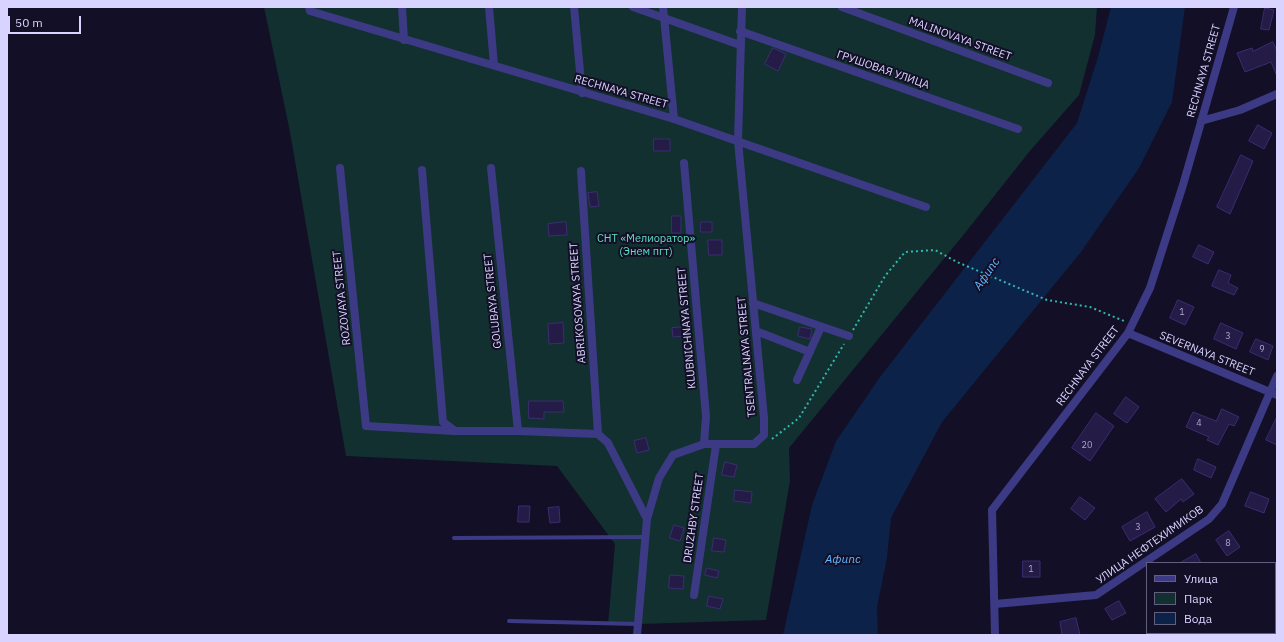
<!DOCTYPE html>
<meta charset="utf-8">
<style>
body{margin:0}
#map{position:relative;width:1284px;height:642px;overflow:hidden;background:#130f26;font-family:"IBM Plex Sans",sans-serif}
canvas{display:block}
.frame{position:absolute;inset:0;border:8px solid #d9d4ff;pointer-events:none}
.legend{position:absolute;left:1146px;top:562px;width:130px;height:72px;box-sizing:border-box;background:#130f26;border:1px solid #625e7d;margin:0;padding:5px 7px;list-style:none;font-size:12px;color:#d9d4ff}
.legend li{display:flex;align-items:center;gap:8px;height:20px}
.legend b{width:20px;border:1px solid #625e7d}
.scale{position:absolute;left:8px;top:16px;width:73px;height:18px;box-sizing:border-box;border:2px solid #d9d4ff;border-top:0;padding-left:5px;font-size:12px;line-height:14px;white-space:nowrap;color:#d9d4ff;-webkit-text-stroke:3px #130f26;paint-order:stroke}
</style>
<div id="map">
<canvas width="1284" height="642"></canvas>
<div class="frame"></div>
<ul class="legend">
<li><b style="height:5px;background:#3d3a85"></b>Улица</li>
<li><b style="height:11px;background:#12302f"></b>Парк</li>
<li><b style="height:11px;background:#0c2248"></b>Вода</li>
</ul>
<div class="scale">50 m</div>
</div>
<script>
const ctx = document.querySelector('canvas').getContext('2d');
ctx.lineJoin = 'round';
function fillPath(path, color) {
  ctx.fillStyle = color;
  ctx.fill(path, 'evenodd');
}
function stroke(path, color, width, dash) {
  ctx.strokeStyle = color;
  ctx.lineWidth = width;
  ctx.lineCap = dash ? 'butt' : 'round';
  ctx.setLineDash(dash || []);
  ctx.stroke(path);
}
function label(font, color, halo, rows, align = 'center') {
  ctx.font = font + ' "IBM Plex Sans",sans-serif';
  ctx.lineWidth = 4;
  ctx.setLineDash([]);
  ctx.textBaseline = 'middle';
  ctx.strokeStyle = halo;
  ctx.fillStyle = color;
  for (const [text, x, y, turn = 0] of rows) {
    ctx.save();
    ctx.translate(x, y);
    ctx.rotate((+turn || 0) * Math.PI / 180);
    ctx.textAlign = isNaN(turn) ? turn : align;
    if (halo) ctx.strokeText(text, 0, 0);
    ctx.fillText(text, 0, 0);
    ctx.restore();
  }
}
const green = new Path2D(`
 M264,7H1097L1095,35L1079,95L1029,152L965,233L789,448L790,481L766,620L608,625L615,544L557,466L346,456L290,132Z`);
const water = new Path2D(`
 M1111,7H1185L1172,102L1139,168L1081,252L942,422L891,518L887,558L877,607L878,635H783L812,505L836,441L880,377L1077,123L1098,57Z`);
const building = new Path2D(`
 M1265,8L1274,10L1269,30L1261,29Z
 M1273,42L1277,51V76L1271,62L1245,72L1237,53L1252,48L1253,51Z
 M773,48L786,54L778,71L765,64Z
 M1258,125L1272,133L1264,149L1249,141Z
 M654,139H670V151H654Z
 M1241,155L1253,161L1230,214L1217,207Z
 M597,192L599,206L590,207L588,193Z
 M672,216H681V233H672Z
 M566,222L567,235L549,236L548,224Z
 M701,222H712V232H701Z
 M708,240H722V255H709Z
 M1199,245L1214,252L1208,264L1193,257Z
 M1219,270L1231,275L1228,283L1238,288L1234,295L1212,286Z
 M1178,300L1194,307L1185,325L1170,318Z
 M563,323L564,343L549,344L548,324Z
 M1221,323L1243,333L1236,349L1214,339Z
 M685,327L686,336L673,337L672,328Z
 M800,327L812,329L810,339L798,336Z
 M1256,339L1273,346L1268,360L1250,352Z
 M1126,397L1139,407L1127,423L1114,414Z
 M529,401H563L564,412H544V419L529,418Z
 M1222,409L1239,417L1234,426L1229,424L1218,445L1207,440L1209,437L1186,427L1193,412L1216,421Z
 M1096,413L1114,426L1090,461L1072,448Z
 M1277,417V445L1266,440Z
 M646,438L649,450L637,453L634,441Z
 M1198,459L1216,467L1211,478L1194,470Z
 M725,462L737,465L734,477L722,475Z
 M1182,479L1194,494L1183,502L1181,499L1166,512L1155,499Z
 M735,490L752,492L751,503L734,501Z
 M1251,492L1269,499L1264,513L1245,506Z
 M1080,497L1095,508L1085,520L1071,509Z
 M519,506H530L529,522H518Z
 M559,507L560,522L550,523L548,508Z
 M1147,512L1155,527L1130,541L1122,527Z
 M674,525L684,528L680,541L670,538Z
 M1229,531L1240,547L1227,556L1216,540Z
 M714,538L726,540L724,552L712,551Z
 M1196,554L1201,563H1180Z
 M1023,561H1040V577H1023Z
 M707,568L719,571L717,578L705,575Z
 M670,575L684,576L683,589L669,588Z
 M709,596L723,599L720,609L707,606Z
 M1119,601L1126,613L1112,620L1105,609Z
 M1076,618L1080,635H1062L1060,622Z`);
const path = new Path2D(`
 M853,330L885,276L905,252L935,250L957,262L1047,300L1090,307L1124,321
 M772,439L799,418L844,344`);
const service = new Path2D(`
 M454,538L645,537
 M509,621L638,624`);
const minor = new Path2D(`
 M309,7L310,11L674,119L926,207
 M402,7L404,40
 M489,7L494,65
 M574,7L582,93
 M633,7L740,45
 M663,7L674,119
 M842,7L1048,83
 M740,31L1018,129
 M1201,121L1240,110L1277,94
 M684,163L706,416L704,444
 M340,168L366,426L455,431H518L598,434L608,443L647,519
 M491,168L518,431
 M422,170L443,422L455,431
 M581,171L598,434
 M753,303L849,336
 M756,331L810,352
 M1128,333L1277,395
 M797,380L821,327
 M694,595L716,445
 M995,604L1096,595L1209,519L1222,504L1277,376
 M1275,620L1277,619
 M637,635L647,519L659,478L673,455L704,444H754L764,435V418L738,141L742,7
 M995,635L992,510L1128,333L1150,288L1183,185L1234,7
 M1250,635L1254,633`);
const numberNames = [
 ["1",1182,312],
 ["3",1228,336],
 ["9",1262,349],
 ["4",1199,423],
 ["20",1087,445],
 ["3",1138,527],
 ["8",1228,543],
 ["1",1031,569]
];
const streetNames = [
 ["MALINOVAYA STREET",960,39,20],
 ["ГРУШОВАЯ УЛИЦА",883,70,19],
 ["RECHNAYA STREET",1204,71,-74],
 ["RECHNAYA STREET",621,92,16],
 ["ROZOVAYA STREET",342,298,-96],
 ["GOLUBAYA STREET",493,301,-96],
 ["ABRIKOSOVAYA STREET",578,303,-94],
 ["KLUBNICHNAYA STREET",687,328,-95],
 ["SEVERNAYA STREET",1207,354,22],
 ["TSENTRALNAYA STREET",747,357,-95],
 ["RECHNAYA STREET",1088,366,-53],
 ["DRUZHBY STREET",694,518,-82],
 ["УЛИЦА НЕФТЕХИМИКОВ",1150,545,-35]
];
const parkNames = [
 ["СНТ «Мелиоратор»",646,239],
 ["(Энем пгт)",646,252]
];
const waterNames = [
 ["Афипс",987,274,-56],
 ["Афипс",843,560]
];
fillPath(green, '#12302f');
fillPath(water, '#0c2248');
fillPath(building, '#241b47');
stroke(building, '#3b2d73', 1);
stroke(path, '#2fb8b0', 2, [2, 3]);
stroke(service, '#3d3a85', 4);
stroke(minor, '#3d3a85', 8);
label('9px', '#aca6d1', null, numberNames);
label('11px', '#d9d4ff', '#130f26', streetNames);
label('11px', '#5fe0c0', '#130f26', parkNames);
label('italic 12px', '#62b6ff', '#130f26', waterNames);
</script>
